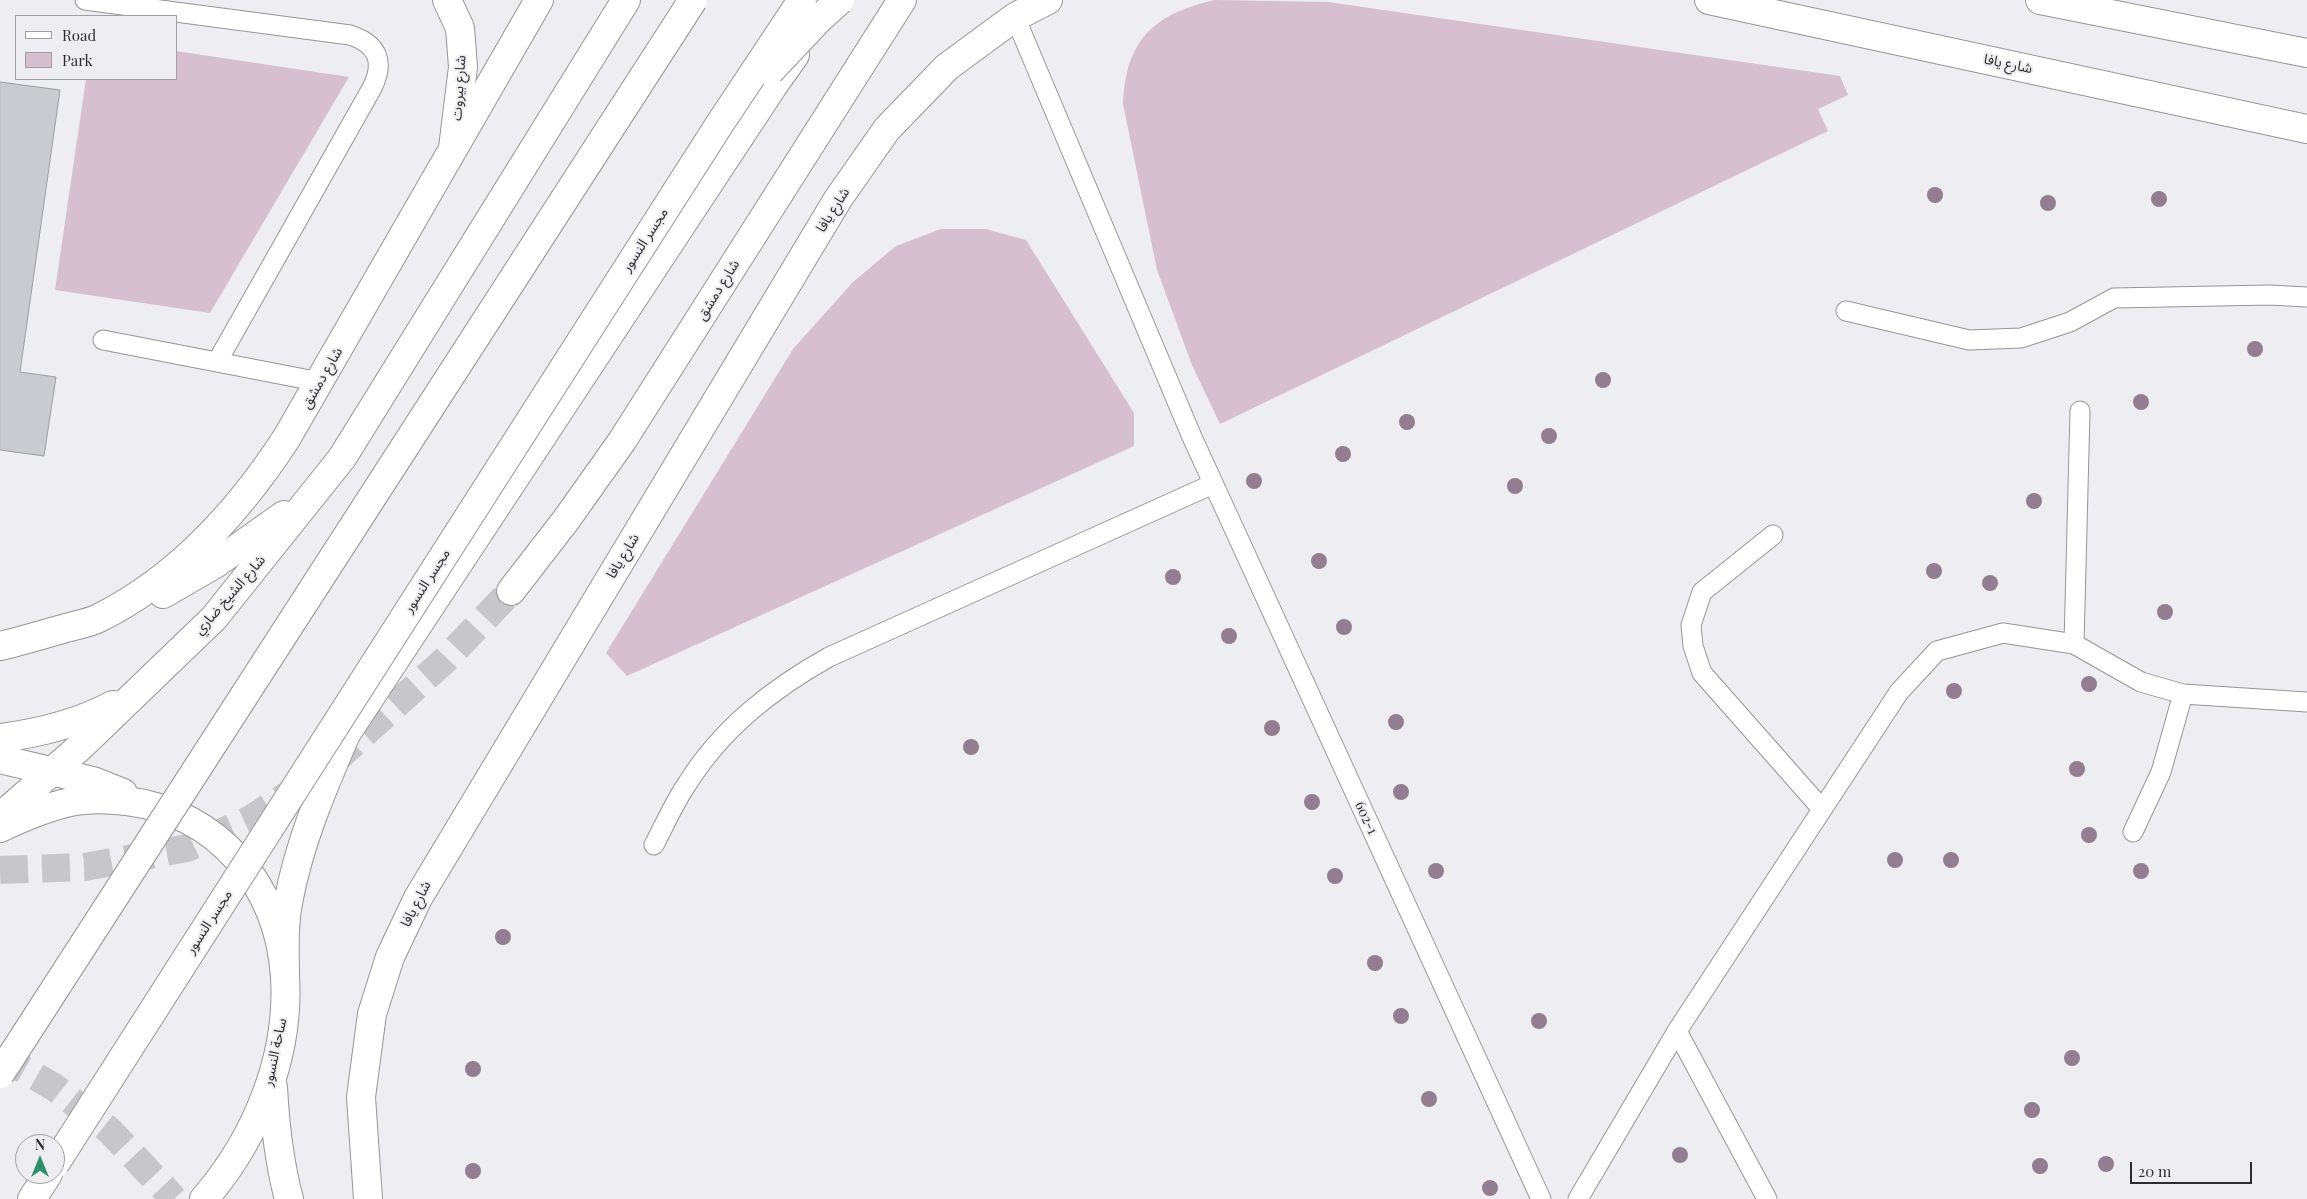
<!DOCTYPE html>
<meta charset="utf-8">
<style>
body{margin:0}
#map{position:relative;width:2307px;height:1199px;overflow:hidden;background:#ededf2;font-family:"Playfair Display",serif}
canvas{display:block}
.legend{position:absolute;left:15px;top:15px;width:162px;height:65px;box-sizing:border-box;background:#ededf2;border:1px solid #a0a0a4;margin:0;padding:6px 9px;list-style:none;font-size:15px;color:#2d2d2f}
.legend li{display:flex;align-items:center;gap:10px;height:25px}
.legend b{width:25px;border:1px solid #a0a0a4}
.north{position:absolute;left:15px;top:1134px;width:50px;height:50px;box-sizing:border-box;background:#ededf2;border:1px solid #a0a0a4;border-radius:50%;rotate:0deg;font-size:14px;font-weight:700;line-height:20px;text-align:center;color:#2d2d2f}
.north::after{content:'';display:block;margin:auto;width:18px;height:22px;background:#2c8f6a;clip-path:polygon(50% 0,100% 100%,50% 72%,0 100%)}
.scale{position:absolute;left:2130px;top:1162px;width:122px;height:22px;box-sizing:border-box;border:2px solid #2d2d2f;border-top:0;padding-left:6px;font-size:15px;line-height:18px;white-space:nowrap;color:#2d2d2f;-webkit-text-stroke:4px #ededf2;paint-order:stroke}
</style>
<div id="map">
<canvas width="2307" height="1199"></canvas>
<ul class="legend">
<li><b style="height:6px;background:#fff"></b>Road</li>
<li><b style="height:14px;background:#d6bfcf"></b>Park</li>
</ul>
<div class="north">N</div>
<div class="scale">20 m</div>
</div>
<script>
const ctx = document.querySelector('canvas').getContext('2d');
ctx.lineJoin = 'round';
function fillPath(path, color) {
  ctx.fillStyle = color;
  ctx.fill(path, 'evenodd');
}
function stroke(path, color, width, dash) {
  ctx.strokeStyle = color;
  ctx.lineWidth = width;
  ctx.lineCap = dash ? 'butt' : 'round';
  ctx.setLineDash(dash || []);
  ctx.stroke(path);
}
function label(font, color, halo, rows, align = 'center') {
  ctx.font = font + ' "Playfair Display","Noto Sans Arabic",serif';
  ctx.lineWidth = 4;
  ctx.setLineDash([]);
  ctx.textBaseline = 'middle';
  ctx.strokeStyle = halo;
  ctx.fillStyle = color;
  for (const [text, x, y, turn = 0] of rows) {
    ctx.save();
    ctx.translate(x, y);
    ctx.rotate((+turn || 0) * Math.PI / 180);
    ctx.textAlign = isNaN(turn) ? turn : align;
    if (halo) ctx.strokeText(text, 0, 0);
    ctx.fillText(text, 0, 0);
    ctx.restore();
  }
}
const green = new Path2D(`
 M1215,0L1328,2L1840,76L1848,95L1818,109L1828,131L1220,424L1192,365L1157,270L1123,104C1126,39 1154,14 1215,0Z
 M176,51L349,77L210,313L55,290L86,79H176Z
 M941,229H986L1026,240L1134,413V446L627,676L606,653L793,349L853,282L896,246Z`);
const building = new Path2D(`
 M0,82L60,90L20,372L56,377L44,456L0,450Z`);
const primaryTunnel = new Path2D(`
 M333,762L445,660L511,591
 M0,870L85,867L187,848L251,819L297,789
 M0,1056L54,1087L109,1130L174,1199`);
const service = new Path2D(`
 M85,0L350,35C378,44 385,62 372,88L217,362
 M1015,17L1192,437L1541,1199
 M1846,311L1969,340L2021,338L2070,322L2114,298L2270,295L2307,297
 M103,340L320,382
 M1773,535L1702,592L1691,625L1693,646L1702,673L1822,809
 M2074,644L2141,682L2183,694L2307,702
 M2133,832L2161,772L2183,694
 M654,845C665,824 674,803 687,784C722,728 772,689 829,657L1213,484
 M1677,1031L1767,1199
 M1578,1199L1677,1031L1899,692L1937,651L2003,633L2074,644L2080,411`);
const secondary = new Path2D(`
 M447,0L460,28L463,67L453,148`);
const primary = new Path2D(`
 M1709,0L2307,129
 M2040,0L2307,53
 M511,591L566,520L622,441L902,0
 M163,594L215,564L284,515
 M0,646C22,641 44,634 66,628C76,625 89,623 99,618C177,579 239,511 286,439L539,0
 M0,738C40,733 77,724 113,705
 M0,759L93,781L123,793
 M0,817L80,747L214,618L342,458L626,0
 M0,828C24,817 49,806 75,801C92,798 110,799 127,801C219,813 279,886 285,977C290,1057 256,1139 204,1199
 M285,976C285,952 283,927 288,903C299,843 322,790 346,734L773,86L795,55
 M273,1087C275,1125 279,1162 289,1199
 M32,1199L48,1174
 M368,1199L361,1097L372,1014L390,957L418,898L838,199L887,129L947,67L1015,17L1048,0`);
const primaryBridge = new Path2D(`
 M770,71L820,18L840,0
 M0,1074L693,0
 M55,1164L719,125L802,0`);
const trees = [
 [1935,195],
 [2159,199],
 [2048,203],
 [2255,349],
 [1603,380],
 [2141,402],
 [1407,422],
 [1549,436],
 [1343,454],
 [1254,481],
 [1515,486],
 [2034,501],
 [1319,561],
 [1934,571],
 [1173,577],
 [1990,583],
 [2165,612],
 [1344,627],
 [1229,636],
 [2089,684],
 [1954,691],
 [1396,722],
 [1272,728],
 [971,747],
 [2077,769],
 [1401,792],
 [1312,802],
 [2089,835],
 [1895,860],
 [1951,860],
 [1436,871],
 [2141,871],
 [1335,876],
 [503,937],
 [1375,963],
 [1401,1016],
 [1539,1021],
 [2072,1058],
 [473,1069],
 [1429,1099],
 [2032,1110],
 [1680,1155],
 [2106,1164],
 [2040,1166],
 [473,1171],
 [1490,1188]
];
const streetNames = [
 ["شارع يافا",2008,64,12],
 ["شارع بيروت",459,88,-86],
 ["شارع يافا",833,210,-58],
 ["مجسر النسور",645,240,-57],
 ["شارع دمشق",718,290,-58],
 ["شارع دمشق",322,378,-60],
 ["شارع يافا",623,556,-59],
 ["مجسر النسور",427,581,-57],
 ["شارع الشيخ ضاري",230,595,-49],
 ["602-1",1366,818,65],
 ["شارع يافا",416,904,-63],
 ["مجسر النسور",209,922,-57],
 ["ساحة النسور",275,1052,-78]
];
fillPath(green, '#d6bfcf');
fillPath(building, '#c9cbd0');
stroke(building, '#9b9ea2', 1);
stroke(primaryTunnel, '#c7c7cb', 28, [28, 14]);
stroke(service, '#95959a', 21);
stroke(secondary, '#95959a', 30);
stroke(primary, '#95959a', 30);
stroke(service, '#fff', 19);
stroke(secondary, '#fff', 28);
stroke(primary, '#fff', 28);
stroke(primaryBridge, '#95959a', 30, []);
stroke(primaryBridge, '#fff', 28);
ctx.fillStyle = '#937d90';
for (const [x, y] of trees) {
  ctx.beginPath();
  ctx.arc(x, y, 8, 0, 2 * Math.PI);
  ctx.fill();
}
label('14px', '#2d2d2f', '#ededf2', streetNames);
</script>
